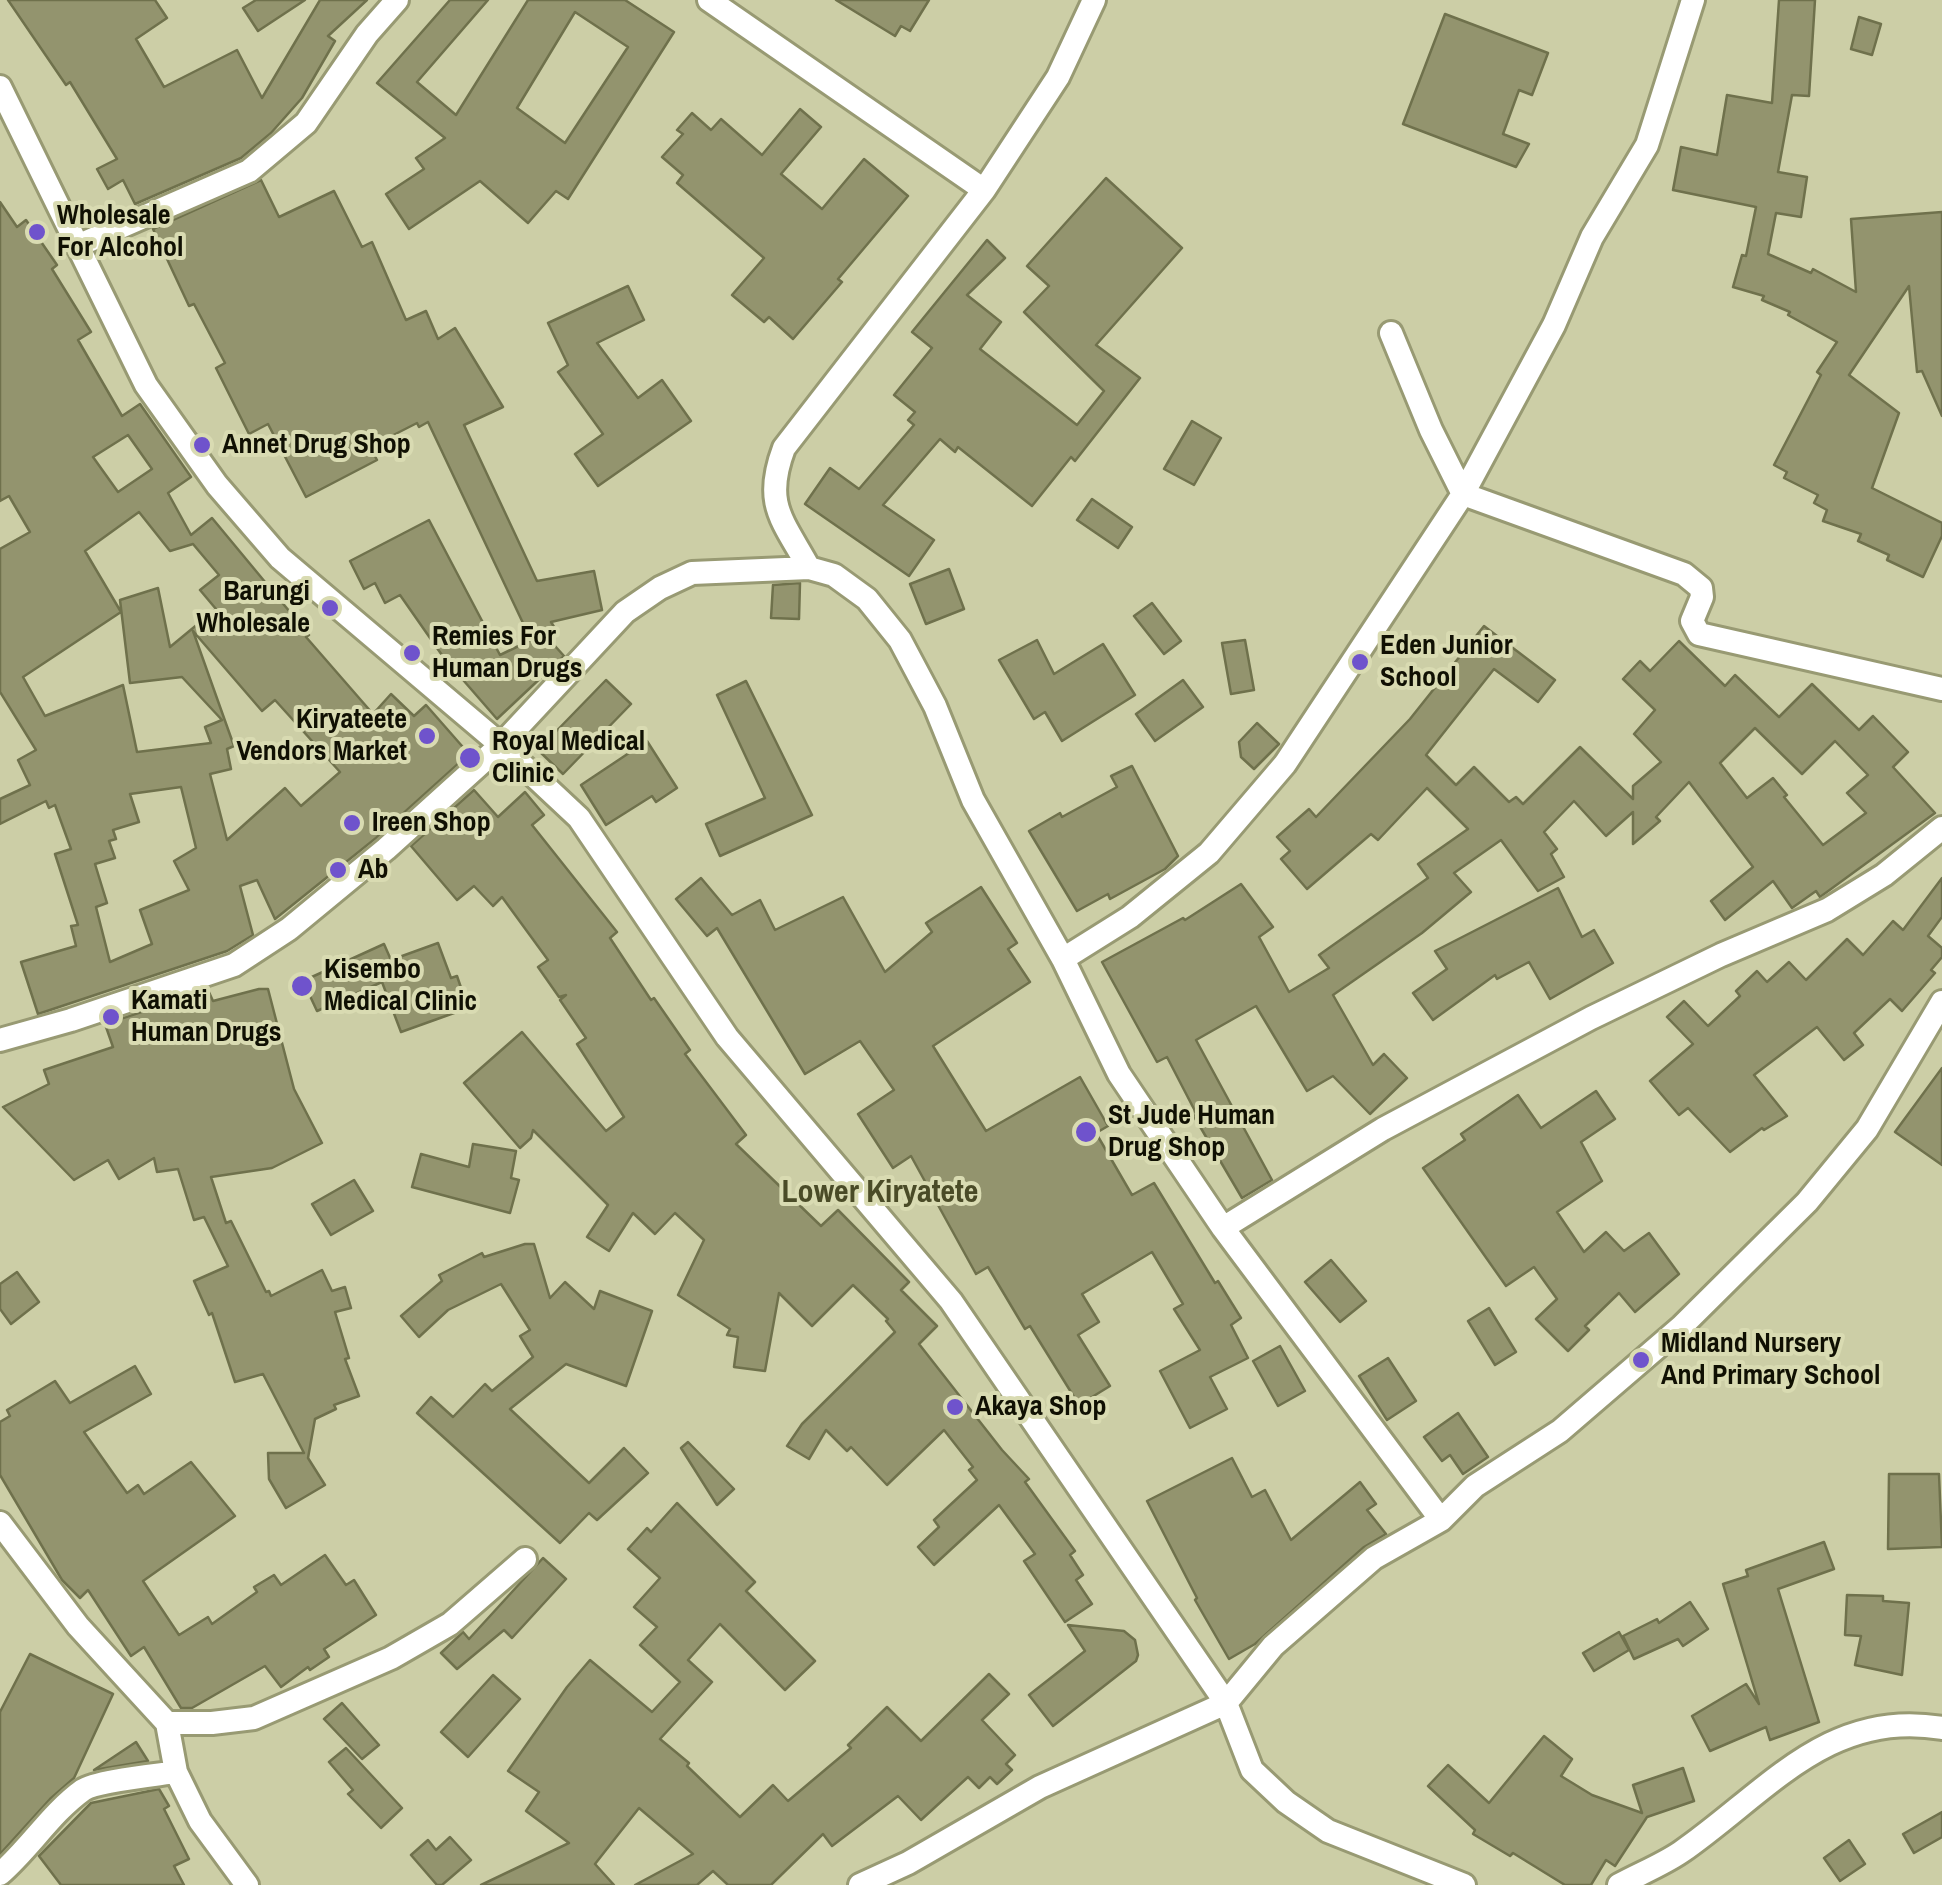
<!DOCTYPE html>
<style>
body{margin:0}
canvas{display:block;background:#cccea6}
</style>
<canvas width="1942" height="1885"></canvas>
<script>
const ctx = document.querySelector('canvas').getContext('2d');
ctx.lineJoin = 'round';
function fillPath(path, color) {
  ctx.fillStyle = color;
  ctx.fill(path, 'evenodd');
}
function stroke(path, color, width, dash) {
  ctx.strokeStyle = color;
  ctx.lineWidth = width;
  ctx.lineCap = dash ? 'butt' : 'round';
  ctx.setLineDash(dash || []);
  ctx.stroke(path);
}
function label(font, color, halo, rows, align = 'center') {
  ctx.font = font + ' "Archivo Narrow",sans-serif';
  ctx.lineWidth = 8;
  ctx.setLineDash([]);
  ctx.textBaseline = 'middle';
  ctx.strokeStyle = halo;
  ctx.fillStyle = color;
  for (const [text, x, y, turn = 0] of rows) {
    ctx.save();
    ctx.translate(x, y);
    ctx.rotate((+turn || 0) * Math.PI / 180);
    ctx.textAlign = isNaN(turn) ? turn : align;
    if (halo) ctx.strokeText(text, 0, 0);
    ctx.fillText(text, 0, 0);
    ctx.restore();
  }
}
const building = new Path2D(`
 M8,0H155L167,18L136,39L164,87L237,50L262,98L320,0H367L328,36L335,41L302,98L271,133L241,158L135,204L123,180L108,189L97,169L117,159L70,82L66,85Z
 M256,0H305L258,31L243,8Z
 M450,0H488L417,82L456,115L528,0H625L674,32L568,199L556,191L528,223L480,181L409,229L386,194L424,169L416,158L445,138L377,83ZM575,12L628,47L565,143L517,108Z
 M836,0H929L910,31L901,26L895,36Z
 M1779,0H1815L1809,96L1792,95L1778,172L1807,177L1801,217L1776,213L1768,254L1811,273L1813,269L1856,292L1851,219L1942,212V416L1922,371L1917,372L1909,286L1849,375L1899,413L1872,488L1942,523V536L1923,577L1887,560L1889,555L1858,541L1861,534L1823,521L1827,510L1814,503L1818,495L1784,478L1787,472L1774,465L1821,375L1817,372L1837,342L1788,315L1790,312L1762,300L1764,296L1733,287L1742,255L1746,256L1756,207L1673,190L1681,147L1717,155L1727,95L1772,103Z
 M1445,14L1548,53L1532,95L1519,90L1503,134L1529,144L1516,167L1403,124Z
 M1859,17L1881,24L1872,55L1851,49Z
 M800,109L821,127L781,174L822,209L864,159L908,196L838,279L842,282L793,339L769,317L764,322L732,295L764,258L677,183L683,175L662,157L683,134L677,130L692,113L711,130L721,119L762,155Z
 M1106,178L1182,248L1096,345L1140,378L1075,461L1071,457L1032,506L958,447L955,452L940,439L883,505L934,540L909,576L805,504L830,468L859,489L914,425L908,420L915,412L894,395L932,348L912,332L987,240L1005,258L967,295L1001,322L980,349L1077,425L1104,391L1024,312L1049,286L1027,266Z
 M261,180L279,217L334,191L362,247L372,242L406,320L426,311L438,339L455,328L503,407L464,425L537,581L594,571L602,610L551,622L556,630L546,636L564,656L497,719L444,658L400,595L385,603L375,583L364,589L350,561L429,520L500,655L531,640L428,422L419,427L417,423L370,447L377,460L306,497L268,424L249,434L216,368L225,363L194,304L189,306L153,229Z
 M0,202L17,227L26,220L57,265L52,269L91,332L78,340L122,416L140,404L191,477L168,493L191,535L212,518L309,635L306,637L373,714L391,694L414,716L426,705L469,754L376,838L275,919L257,880L240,886L253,935L227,951L38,1014L21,962L76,946L71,926L78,925L55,854L71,849L55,805L49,808L46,801L0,824V799L30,785L18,760L36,750L0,692V549L30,532L9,496L0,501ZM128,435L152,469L118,492L93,457ZM139,512L170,551L193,544L219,575L200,590L216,609L170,647L158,588L120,600L130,683L182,677L222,720L205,727L211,743L137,752L123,685L45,716L23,677L121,612L85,551ZM193,631L262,711L275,700L340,772L301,806L285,788L227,840L210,774L231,769L227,749L234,746ZM181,787L196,848L174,861L189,890L140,910L152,944L110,962L96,907L107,903L95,864L115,858L109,841L116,839L113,830L139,822L130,794Z
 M628,286L644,320L597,343L638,398L662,380L691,421L598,486L575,454L603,434L558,372L568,365L548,323Z
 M1192,421L1221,438L1194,485L1164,469Z
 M1092,499L1132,527L1118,548L1077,520Z
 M949,569L964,609L926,624L910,584Z
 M800,583L799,619L771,618L773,585Z
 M1152,603L1181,641L1164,654L1134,616Z
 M1484,626L1555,680L1538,702L1494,669L1426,755L1456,785L1474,767L1509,802L1516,797L1523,804L1580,747L1633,799V786L1661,762L1634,734L1655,710L1623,679L1640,661L1650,671L1679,641L1725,686L1735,675L1779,717L1812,684L1859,730L1873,716L1908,752L1893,767L1935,813L1820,897L1816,891L1792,908L1773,881L1725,920L1711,901L1753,867L1689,782L1656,817L1660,821L1633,844V812L1606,836L1574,801L1544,832L1557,849L1551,854L1564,877L1538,891L1501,840L1454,873L1471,892L1422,933L1333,995L1373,1065L1384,1054L1407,1078L1370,1114L1333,1076L1307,1091L1256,1006L1196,1040L1272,1180L1242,1198L1192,1113L1195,1111L1167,1057L1157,1062L1102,962L1183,918L1185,920L1241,884L1273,927L1259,937L1289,992L1329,968L1319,955L1428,878L1418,864L1468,829L1427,788L1378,840L1371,834L1307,889L1281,859L1290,851L1277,837L1309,809L1316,817L1410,719ZM1755,728L1802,774L1835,741L1868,775L1847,793L1866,813L1823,845L1784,797L1787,795L1773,778L1747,798L1720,763Z
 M1037,640L1054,674L1103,644L1135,695L1062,741L1045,712L1034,719L999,660Z
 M1245,640L1254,690L1231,694L1222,643Z
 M606,680L631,704L563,774L538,750Z
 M1183,680L1203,707L1155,741L1136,714Z
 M746,681L812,815L720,856L706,824L765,798L717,695Z
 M1257,723L1279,744L1254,769L1241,757L1239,742Z
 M647,741L677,788L656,802L652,796L606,825L581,785Z
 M1132,766L1178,856L1165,869L1110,899L1108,894L1077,911L1029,831L1060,813L1062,817L1117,787L1111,776Z
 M474,790L498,817L525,792L544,815L532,825L617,932L610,938L651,1000L654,998L690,1050L685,1054L746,1135L736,1144L821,1226L838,1210L909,1282L901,1290L937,1326L919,1344L1002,1450L1029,1479L1025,1482L1075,1551L1070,1555L1083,1575L1076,1580L1092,1604L1065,1622L1024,1561L1035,1554L999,1505L934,1565L918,1547L939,1527L934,1520L977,1480L969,1470L973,1467L944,1430L887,1485L851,1447L847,1451L826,1430L809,1459L787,1446L802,1424L895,1332L886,1321L888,1319L853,1285L812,1326L779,1293L765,1371L734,1367L738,1337L727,1335L730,1329L678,1295L704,1240L675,1213L655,1234L633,1213L609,1251L587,1237L608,1205L533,1130L531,1138L520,1148L464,1083L522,1032L606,1131L624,1117L577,1044L586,1038L560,1000L566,995L559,997L538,967L548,960L502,897L493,906L474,886L457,900L411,846Z
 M701,878L732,915L760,900L775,930L843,897L885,972L932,932L926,923L981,887L1017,943L1008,949L1030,982L933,1046L986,1131L1080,1077L1108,1126L1096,1133L1132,1195L1154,1183L1215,1283L1218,1281L1241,1318L1231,1325L1248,1358L1210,1377L1227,1409L1190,1428L1160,1371L1200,1350L1174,1309L1183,1304L1152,1252L1082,1294L1099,1322L1078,1335L1110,1386L1079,1405L1030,1326L1025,1329L988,1267L976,1274L911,1156L893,1168L858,1114L894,1090L860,1041L805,1074L717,928L707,936L676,899Z
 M1942,878V917L1928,936L1942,948V957L1931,970L1935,973L1902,1011L1890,999L1854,1033L1863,1045L1844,1060L1817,1027L1754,1075L1787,1116L1764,1130L1762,1128L1730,1152L1688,1108L1679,1115L1650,1081L1693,1044L1667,1017L1684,1001L1708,1026L1740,996L1736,991L1757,971L1767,982L1789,962L1806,980L1847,939L1863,955L1893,921L1903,930Z
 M1558,888L1582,937L1594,930L1613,963L1550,999L1529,962L1497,979L1495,975L1433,1020L1413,993L1447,969L1435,951Z
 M438,943L451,978L457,976L468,1008L401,1032L382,982L317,1011L303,981L384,944L391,960Z
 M259,989H268L294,1089L322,1143L272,1168L211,1177L226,1223L231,1221L266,1292L269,1291L271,1296L322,1270L332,1291L345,1287L351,1308L335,1312L349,1358L345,1359L359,1396L334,1405L336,1409L315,1419L308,1458L325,1485L286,1508L269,1479L268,1453H304L263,1374L235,1382L212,1313L209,1315L194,1281L228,1266L204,1217L194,1220L178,1169L157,1172L154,1158L119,1179L108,1160L74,1180L3,1107L49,1084L44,1070L113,1047L105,1024L208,990L213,1001Z
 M1942,1068V1165L1895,1132Z
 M1596,1091L1615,1119L1581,1142L1602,1181L1557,1212L1584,1252L1606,1232L1624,1251L1649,1233L1679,1274L1635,1312L1619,1293L1585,1326L1589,1330L1568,1351L1536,1319L1557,1299L1534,1267L1506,1286L1423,1168L1465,1140L1461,1134L1518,1095L1541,1128Z
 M473,1144L516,1151L511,1178L519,1180L510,1213L412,1187L421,1154L469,1167Z
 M354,1180L373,1211L331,1235L312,1204Z
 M525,1244H534L550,1298L565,1282L594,1309L600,1291L652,1311L626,1386L566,1364L510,1409L589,1483L624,1448L648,1473L597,1520L589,1513L560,1543L417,1413L431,1397L453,1417L485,1384L492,1391L533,1357L520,1336L530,1330L501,1284L448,1310L419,1337L401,1316L442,1281L439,1275L482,1253L484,1257Z
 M1331,1260L1366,1301L1340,1322L1305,1282Z
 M17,1272L39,1302L11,1324L0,1309V1284Z
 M1489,1308L1516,1352L1495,1365L1468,1321Z
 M1280,1346L1305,1391L1278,1406L1253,1361Z
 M1388,1358L1416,1401L1387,1420L1359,1376Z
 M135,1366L151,1394L84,1432L127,1493L138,1485L144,1494L191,1462L235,1516L143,1581L179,1635L208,1617L212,1624L257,1592L254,1587L274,1575L281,1585L325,1555L346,1585L354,1580L376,1615L324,1649L329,1657L310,1670L308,1667L281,1687L265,1666L192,1708H181L144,1647L131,1656L88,1590L80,1598L62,1580L0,1475V1422L10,1416L7,1410L55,1381L70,1403Z
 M1458,1413L1488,1457L1463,1474L1450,1455L1442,1461L1424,1437Z
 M688,1442L734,1489L717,1505L681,1448Z
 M1232,1458L1252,1497L1265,1490L1291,1540L1360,1482L1376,1504L1367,1510L1386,1534L1364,1547L1255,1644L1229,1659L1195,1600L1197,1598L1147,1501Z
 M1889,1474H1939L1942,1547L1888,1549Z
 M677,1503L755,1582L746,1591L815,1661L785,1690L720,1624L688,1660L712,1682L660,1739L689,1763L687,1766L740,1817L773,1785L788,1801L851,1748L848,1745L887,1707L921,1741L989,1674L1009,1694L982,1720L1015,1755L1006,1764L1012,1770L997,1784L990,1777L979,1788L968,1777L921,1820L898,1796L832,1846L823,1834L771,1885H728L713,1871L697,1885H635L693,1854L639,1808L595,1864L614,1885H481L569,1843L526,1811L539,1792L508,1771L567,1687L590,1660L652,1712L680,1682L640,1645L657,1627L634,1607L660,1578L628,1549L647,1528L651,1532Z
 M1824,1542L1834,1569L1778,1589L1819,1722L1770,1740L1766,1727L1710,1751L1692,1716L1746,1684L1759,1704L1723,1584L1748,1576L1746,1570Z
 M543,1558L566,1579L512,1638L504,1630L457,1669L441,1653L463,1632L469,1639Z
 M1847,1595L1883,1596V1601L1909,1603L1902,1675L1855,1665L1861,1636L1845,1635Z
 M1690,1602L1708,1629L1683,1646L1678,1639L1634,1659L1623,1636L1657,1619L1659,1623Z
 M1068,1625L1124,1631L1135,1640L1138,1655L1136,1661L1053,1726L1029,1695L1085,1651Z
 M1619,1632L1629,1650L1594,1671L1583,1653Z
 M30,1654L113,1694L74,1778L50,1799L0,1854V1712Z
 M493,1675L520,1699L468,1757L441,1732Z
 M342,1703L379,1745L362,1759L324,1719Z
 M1544,1736L1572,1759L1561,1776L1592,1795L1642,1813L1633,1785L1683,1768L1694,1801L1647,1817L1615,1866L1606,1860L1591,1885H1565L1513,1853L1510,1856L1473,1834L1475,1830L1428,1786L1448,1765L1489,1803Z
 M136,1742L148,1761L94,1770Z
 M346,1748L402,1808L381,1828L348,1794L353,1790L329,1762Z
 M159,1789L169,1806L164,1809L189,1859L174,1866L184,1885H61L39,1856L91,1803Z
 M1942,1812V1837L1914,1853L1903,1834Z
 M450,1837L471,1860L442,1885H437L411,1855L428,1840L436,1850Z
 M1849,1840L1865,1864L1840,1881L1824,1858Z`);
const street = new Path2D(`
 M709,0L984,190
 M0,87L146,385L217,485L280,558L501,745L579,818L727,1037L951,1301L1226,1703L1252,1770L1286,1802L1328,1831L1464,1885
 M77,246L249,171L306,123L367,34L397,0
 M1391,333L1431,430L1463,494L1684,574L1701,588L1702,597L1692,621L1699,634L1942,689
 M809,568C782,519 763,504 784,448L984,190L1058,77L1094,0
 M1063,959L1130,917L1209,853L1285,764L1463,494L1554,325L1592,237L1647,145L1693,0
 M0,1040L71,1020L234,965L289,929L386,849L501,745L625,612L660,588L692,573L809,568L834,575L867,599L900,640L935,706L973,800L1063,959L1119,1074L1223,1228L1441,1520
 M1223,1228L1383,1129L1591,1018L1721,955L1827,910L1884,875L1942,828
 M0,1523L78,1626L167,1723L176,1772L200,1821L247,1885
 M167,1723H212L254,1718L391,1658L450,1624L525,1559
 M0,1874C30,1848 51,1813 83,1790C96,1781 157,1775 176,1772
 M860,1885L908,1863L1040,1787L1226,1703L1273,1646L1374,1558L1441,1520L1475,1486L1560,1431L1682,1326L1807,1202L1867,1129L1942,1002
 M1619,1885C1639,1874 1662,1865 1681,1852C1765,1794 1828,1708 1942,1728`);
const markers = [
 [37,232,10,"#6f53cc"],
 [202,445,10,"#6f53cc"],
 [330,608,10,"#6f53cc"],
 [412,653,10,"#6f53cc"],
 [1360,662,10,"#6f53cc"],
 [427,736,10,"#6f53cc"],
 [470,758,12,"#6f53cc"],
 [352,823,10,"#6f53cc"],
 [338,870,10,"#6f53cc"],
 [302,986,12,"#6f53cc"],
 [111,1017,10,"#6f53cc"],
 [1086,1132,12,"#6f53cc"],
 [1641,1360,10,"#6f53cc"],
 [955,1407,10,"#6f53cc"]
];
const poiNames = [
 ["Wholesale",57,216],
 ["For Alcohol",57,248],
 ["Annet Drug Shop",222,445],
 ["Barungi",310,592,"right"],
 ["Wholesale",310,624,"right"],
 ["Remies For",432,637],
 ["Human Drugs",432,669],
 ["Eden Junior",1380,646],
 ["School",1380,678],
 ["Kiryateete",407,720,"right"],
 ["Vendors Market",407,752,"right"],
 ["Royal Medical",492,742],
 ["Clinic",492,774],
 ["Ireen Shop",372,823],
 ["Ab",358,870],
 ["Kisembo",324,970],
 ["Medical Clinic",324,1002],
 ["Kamati",131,1001],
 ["Human Drugs",131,1033],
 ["St Jude Human",1108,1116],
 ["Drug Shop",1108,1148],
 ["Midland Nursery",1661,1344],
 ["And Primary School",1661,1376],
 ["Akaya Shop",975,1407]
];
const quarterNames = [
 ["Lower Kiryatete",880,1193]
];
fillPath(building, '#93946e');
stroke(building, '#6f714c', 2.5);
stroke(street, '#989a73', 28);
stroke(street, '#fff', 22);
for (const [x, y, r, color] of markers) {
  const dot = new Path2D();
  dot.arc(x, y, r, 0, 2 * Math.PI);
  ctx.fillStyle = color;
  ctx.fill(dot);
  stroke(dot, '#d9dbb2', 4);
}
label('bold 28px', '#101003', '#d9dbb2', poiNames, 'left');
label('bold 32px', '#4a4b27', '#d9dbb2', quarterNames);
</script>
